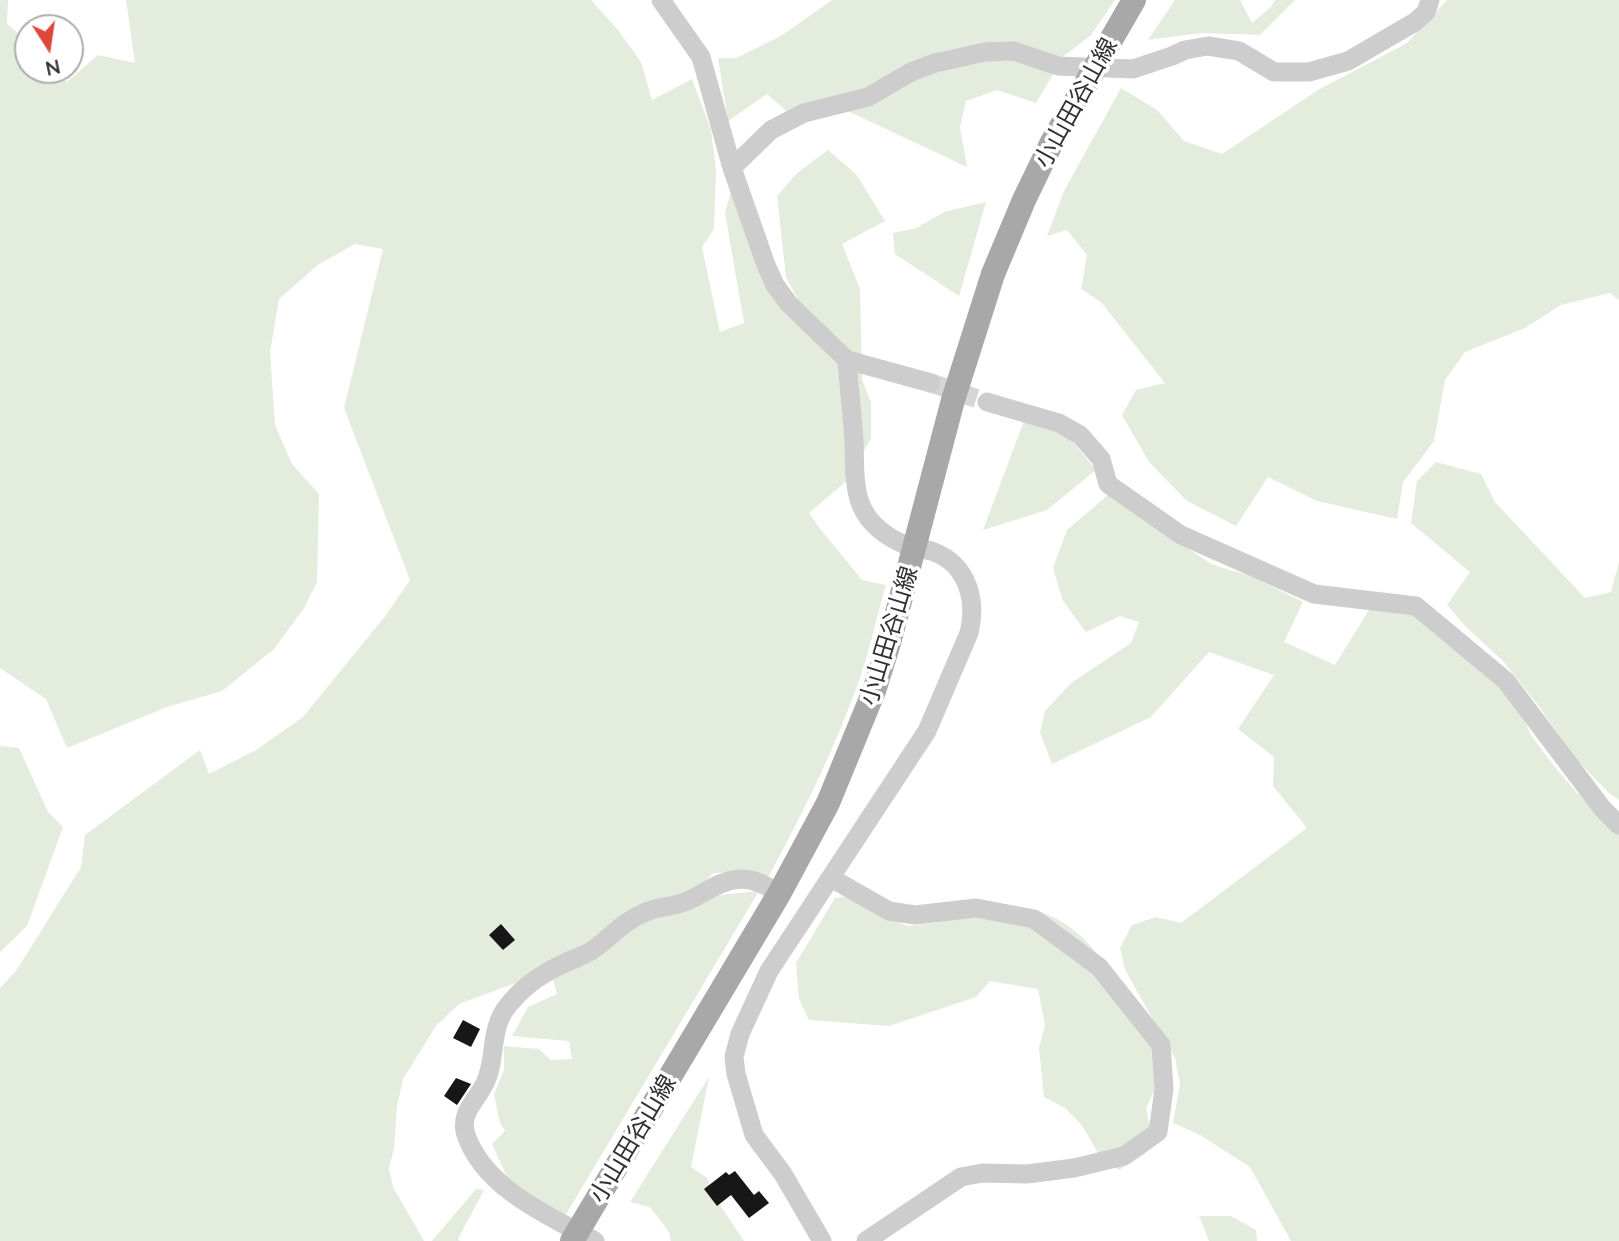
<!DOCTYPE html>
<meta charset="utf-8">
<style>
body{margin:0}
#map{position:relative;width:1619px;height:1241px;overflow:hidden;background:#fff;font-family:Lato,sans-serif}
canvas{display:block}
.north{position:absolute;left:14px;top:14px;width:70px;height:70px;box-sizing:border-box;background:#fff;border:2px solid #acacac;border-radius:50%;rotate:168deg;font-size:19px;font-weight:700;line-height:28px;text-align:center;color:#303030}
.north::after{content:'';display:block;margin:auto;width:24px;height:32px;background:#de483b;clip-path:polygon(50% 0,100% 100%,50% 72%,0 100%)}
</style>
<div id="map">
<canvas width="1619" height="1241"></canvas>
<div class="north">N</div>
</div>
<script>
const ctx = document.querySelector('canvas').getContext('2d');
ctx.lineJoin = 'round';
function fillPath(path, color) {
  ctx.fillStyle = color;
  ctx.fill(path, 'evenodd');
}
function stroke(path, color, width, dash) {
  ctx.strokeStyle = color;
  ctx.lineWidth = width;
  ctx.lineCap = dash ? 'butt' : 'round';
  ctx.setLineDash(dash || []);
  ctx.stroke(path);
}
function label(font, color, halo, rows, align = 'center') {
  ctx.font = font + ' Lato,"Noto Sans JP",sans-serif';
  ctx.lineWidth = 7;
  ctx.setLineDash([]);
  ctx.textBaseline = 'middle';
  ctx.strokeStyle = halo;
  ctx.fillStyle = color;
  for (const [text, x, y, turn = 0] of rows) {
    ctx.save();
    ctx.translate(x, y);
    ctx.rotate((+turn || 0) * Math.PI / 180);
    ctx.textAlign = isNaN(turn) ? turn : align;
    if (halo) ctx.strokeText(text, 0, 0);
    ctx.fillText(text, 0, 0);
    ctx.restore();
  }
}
const green = new Path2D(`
 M0,0H8L7,24L28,42V70H56L67,82L98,55L135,63L126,0H591L618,30L641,62L652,100L692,79L711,130L716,170L714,229L702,247L720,332L744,323L725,213L733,183L759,271L787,316H801L800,304L786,277L777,196L797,173L828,150L856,174L885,221L842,244L860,289L862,379L871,403V438L849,479L809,513L818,526L862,580L886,585C877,616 870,648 860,678C835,748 803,814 767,879L745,872L713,873L696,894L712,896L759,891L565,1216L529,1195L507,1177L492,1144L505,1131L500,1123L494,1094L504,1070V1046L539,1049L551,1060L572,1059L569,1041L512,1036L528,1007L557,994L550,970L459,1004L436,1026L403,1079L397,1106L394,1148L389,1169L393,1187L424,1241H0V988L16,971L81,867L85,835L200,750L209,774L256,750L303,717L386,615L410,580L344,408L383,249L355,244L319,264L279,299L270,352L275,425L292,464L319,494L317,582L304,608L274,649L222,691L167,707L67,748L46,699L0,668Z
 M832,0H1115L1091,35L1064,56L1036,103L997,90L966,101L960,127L967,167L822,99L790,114L767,94L728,121L718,58H736L781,36Z
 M1175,0H1240L1252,23L1270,8L1275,0H1295L1260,35L1201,33L1148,40Z
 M1447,0H1619V300L1610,293L1561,305L1525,328L1465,352L1445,380L1434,441L1403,482L1397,519L1317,501L1268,477L1236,526L1187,501L1149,462L1122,415L1136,390L1165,383L1101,302L1081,289L1087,255L1067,230L1047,236L1064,191L1121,88L1157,110L1184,141L1222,154L1318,90L1407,43Z
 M986,202L959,296L895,254L893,233L916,228L944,212Z
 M1025,418L1064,431L1096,470L1047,510L983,530Z
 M1436,462L1481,474L1495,502L1585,598L1611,592L1619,562V800L1610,794L1574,757L1538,705L1502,660L1466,627L1447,605L1470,572L1411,523L1417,481Z
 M1108,495L1211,564L1253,577L1303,602L1284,642L1335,665L1372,605L1413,615L1481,651L1522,714L1531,735L1554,766L1577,793L1619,817V1241H1291L1250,1167L1200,1135L1173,1123L1180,1084L1175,1058L1125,970L1120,948L1132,925L1156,917L1181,923L1307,828L1273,786L1274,757L1238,729L1274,675L1209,652L1151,717L1052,764L1040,732L1045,711L1071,683L1131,643L1139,622L1120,616L1086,632L1063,601L1053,568L1067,530Z
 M0,746L19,748L48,812L63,827L27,926L0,952Z
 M859,895C873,904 888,918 904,925C910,927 918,925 925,924C951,921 1015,905 1037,911C1102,929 1136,1016 1164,1071L1146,1108L1152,1136L1146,1153L1119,1170L1100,1156L1081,1124L1065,1108L1044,1097L1039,1047L1045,1026L1038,989L990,981L976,997L889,1026L809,1020L799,999L796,963L835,898Z
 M709,1077L691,1167L707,1178L714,1196L744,1241H671L669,1232L650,1207L630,1202Z
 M476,1189L484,1190L458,1239L460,1241H432Z
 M1199,1216H1231L1256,1230L1257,1241H1209Z`);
const building = new Path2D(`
 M501,924L515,940L503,950L489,935Z
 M463,1020L480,1029L471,1047L453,1038Z
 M456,1078L471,1084L457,1105L444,1096Z
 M735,1171L754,1195L759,1191L769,1203L749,1218L731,1195L717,1206L704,1189L726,1172L729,1175Z`);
const minorTunnel = new Path2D(`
 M931,383L987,402`);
const minor = new Path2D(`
 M661,0L701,57L732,168L766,265L775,285L789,304L847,360L931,383
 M732,168L771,130L804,113L868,97L911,72L935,63L985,52L1014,51L1058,66L1133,69L1172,56L1185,50L1208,46L1239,51L1274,72H1309L1348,61L1415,22L1426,12L1430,0
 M987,402L1059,423L1080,435L1101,459L1108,484L1181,535L1314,594L1416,606L1506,681L1602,808L1619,825
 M831,878L889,911L915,915L976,908L1034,919L1099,967L1161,1045L1164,1089L1158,1132L1124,1156L1074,1168L1027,1174L982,1173L961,1177L866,1241
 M595,1241C549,1216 485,1189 466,1135C459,1113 476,1102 485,1083C496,1061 490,1033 504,1011C520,988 540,974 565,963C575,958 586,955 594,949C613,935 623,921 646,912C657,907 670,907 682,903C702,896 718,880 741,879C756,879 767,886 779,894
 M822,1241L783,1174L754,1135L736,1074L734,1057L740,1034L769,971L927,731L969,633C977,601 968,565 934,552C928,549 920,550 913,548C891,540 870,527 861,505C853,485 855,461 854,440C852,413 849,387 847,360`);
const major = new Path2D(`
 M572,1241L779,894L828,803L874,691L889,643L953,400L993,274L1024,200L1052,142L1134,0`);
const streetNames = [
 ["小山田谷山線",1076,103,-61],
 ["小山田谷山線",889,636,-73],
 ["小山田谷山線",633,1139,-59]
];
fillPath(green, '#e4ecde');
fillPath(building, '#171717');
stroke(minorTunnel, '#d6d6d6', 19, [19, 10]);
stroke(minor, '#cdcdcd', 19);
stroke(major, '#a8a8a8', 24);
label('24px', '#303030', '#fff', streetNames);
</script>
